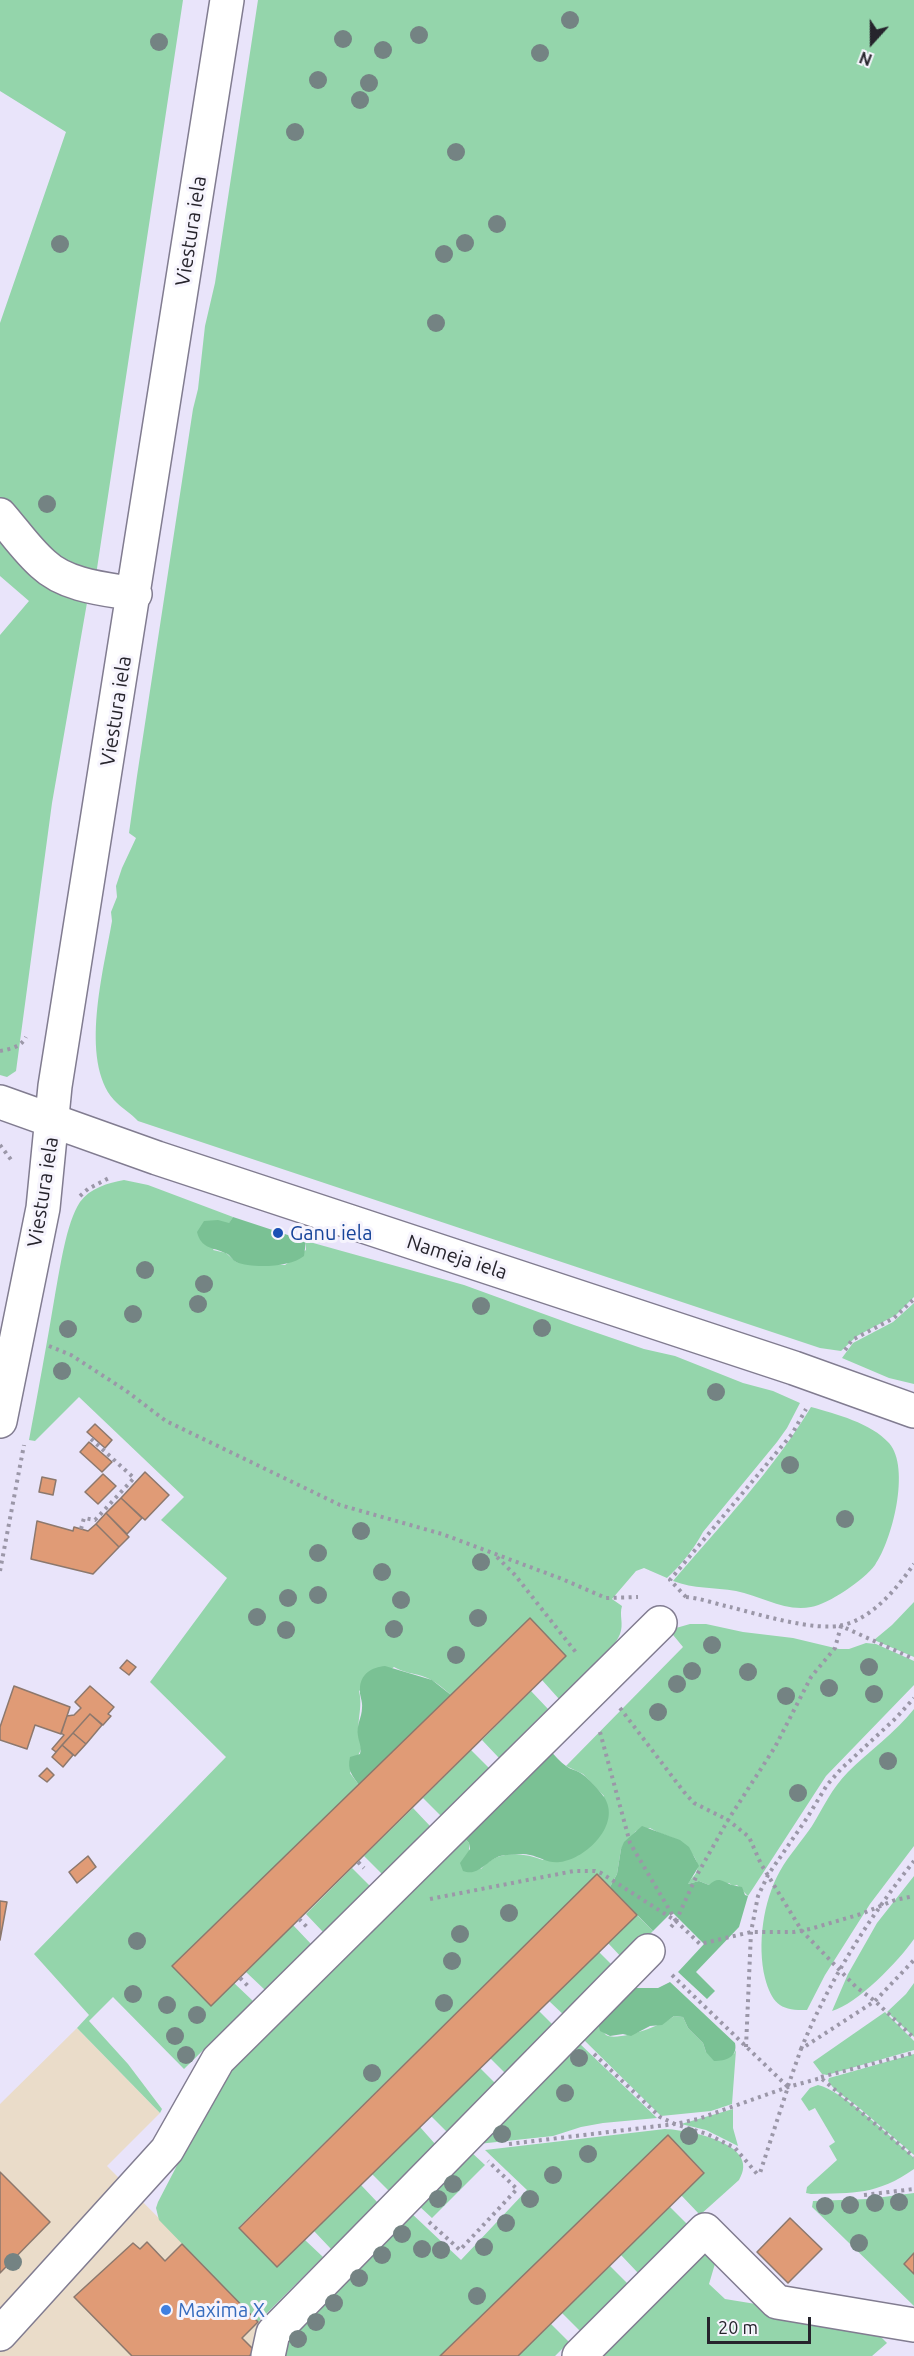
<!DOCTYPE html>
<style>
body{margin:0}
#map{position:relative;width:914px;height:2356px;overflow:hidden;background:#e9e4fa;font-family:Ubuntu,sans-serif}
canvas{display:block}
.north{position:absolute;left:842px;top:12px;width:60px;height:60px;-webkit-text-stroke:4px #f6f4fd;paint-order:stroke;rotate:201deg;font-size:16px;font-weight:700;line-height:24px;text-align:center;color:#26242c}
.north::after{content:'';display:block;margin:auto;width:21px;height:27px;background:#26242c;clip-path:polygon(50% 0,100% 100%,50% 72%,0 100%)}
.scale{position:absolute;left:707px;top:2317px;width:104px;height:27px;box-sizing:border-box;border:3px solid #26242c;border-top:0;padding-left:8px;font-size:18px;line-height:21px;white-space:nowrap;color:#26242c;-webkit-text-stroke:4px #f6f4fd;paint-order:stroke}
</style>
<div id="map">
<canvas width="914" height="2356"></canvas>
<div class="north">N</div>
<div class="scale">20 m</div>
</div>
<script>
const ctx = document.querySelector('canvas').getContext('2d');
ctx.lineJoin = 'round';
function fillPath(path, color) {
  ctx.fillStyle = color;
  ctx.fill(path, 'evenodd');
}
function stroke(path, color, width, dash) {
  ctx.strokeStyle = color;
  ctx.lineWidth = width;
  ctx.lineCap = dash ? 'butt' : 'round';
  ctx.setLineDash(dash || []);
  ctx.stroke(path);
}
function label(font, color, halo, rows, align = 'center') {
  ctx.font = font + ' Ubuntu,sans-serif';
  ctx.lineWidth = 6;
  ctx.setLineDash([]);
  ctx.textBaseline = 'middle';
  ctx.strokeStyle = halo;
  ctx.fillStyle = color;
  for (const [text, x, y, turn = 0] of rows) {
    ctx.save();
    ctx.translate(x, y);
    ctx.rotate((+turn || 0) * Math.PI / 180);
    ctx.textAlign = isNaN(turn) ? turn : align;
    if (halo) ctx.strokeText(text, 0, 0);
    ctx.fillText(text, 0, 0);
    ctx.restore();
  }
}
const commercial = new Path2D(`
 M77,2028L160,2113L107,2166L296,2356H0V2104Z`);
const green = new Path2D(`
 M0,0H183L96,575L51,561L0,501V323L66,132L0,91Z
 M258,0H914V1297L896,1315L857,1336L841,1351L820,1348L138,1121C131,1113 121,1108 114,1100C79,1060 104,969 112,921L111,912L117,897L116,886L122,868L136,838L129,833L137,776L193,409L198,389L205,326L215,283Z
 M0,531L25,557L41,585L88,597L52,803L16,1071L7,1077L0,1075V635L29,601L0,576Z
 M124,1180L148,1185L233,1217L213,1250L226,1253L236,1262L250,1264L285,1265L306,1250V1241L464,1285L574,1325L644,1349L675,1356L743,1383L773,1391L800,1403L787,1428L777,1442L703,1532C694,1549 681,1565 667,1578L644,1568L636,1571L612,1599L622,1606C619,1615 624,1624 620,1634C614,1651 574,1684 559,1699L542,1680L566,1656L530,1619L451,1695C443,1688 433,1679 422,1676C410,1672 407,1674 394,1667L359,1691C364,1711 353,1727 362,1747L350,1773L359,1785L172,1966L211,2006L234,1983L253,2001L184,2069L113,1997L89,2021L128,2064L162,2109L160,2113L77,2028L89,2015L34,1954L226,1757L150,1682L227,1578L161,1520L184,1497L79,1397L35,1441L29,1440C38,1392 47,1343 55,1295C60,1269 66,1223 80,1202C90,1188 108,1183 124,1180Z
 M914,1303V1384L889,1378L842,1358L853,1343L893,1322Z
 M811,1407C836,1414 871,1423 889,1443C911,1468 892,1541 875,1565C864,1580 829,1604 811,1607C785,1612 761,1596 736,1591C714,1587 694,1589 673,1581C721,1525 773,1470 811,1407Z
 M914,1602V1657L874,1640L892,1625Z
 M690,1624H706L743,1632L793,1638L839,1649H849L866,1643L876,1644L914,1661V1685L826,1776L748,1896L737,1885L733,1886L729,1883L709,1885L699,1881L688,1884C690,1879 693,1878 696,1873C699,1868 697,1860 693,1855C679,1834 670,1840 650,1828L636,1831L621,1849L617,1874L610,1887L597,1874L239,2227L277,2267L305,2240L323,2257L258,2322L159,2220L156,2208L158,2202L226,2071L462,1835L469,1843V1853L481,1869C496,1850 523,1852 543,1860L604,1796L583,1774L566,1766L683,1647L669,1630Z
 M531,1691L548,1709L499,1758L482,1740Z
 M914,1709V1846L870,1904L825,1975L807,2010C781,2011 772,2004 765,1978C757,1945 763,1901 780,1871C789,1855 802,1841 812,1826C823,1808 832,1788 848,1772C869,1751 895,1733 914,1709Z
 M471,1750L489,1768L441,1816L423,1798Z
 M413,1808L430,1826L382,1874L364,1856Z
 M352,1868L370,1886L323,1932L306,1914Z
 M914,1876V1939C899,1961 857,2004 832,2011L848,1974L877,1923Z
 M637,1915L653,1931L624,1960L608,1943Z
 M293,1925L311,1944L265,1990L246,1972Z
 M599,1952L615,1968L566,2017L549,2001Z
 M914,1983V2037L887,2012L906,1994Z
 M539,2011L555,2027L507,2075L490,2058Z
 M885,2012L914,2041V2050L827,2075L822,2074L813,2062Z
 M674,2016L683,2017L688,2028L703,2043L706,2052L734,2054L736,2050L732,2104L711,2111L661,2116L582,2038L598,2023C600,2026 603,2032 606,2035C617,2042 664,2025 674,2016Z
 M578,2042L657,2118L603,2123L581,2127L553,2136L478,2144Z
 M914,2054V2155L857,2106L835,2090L828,2081L829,2078L840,2075Z
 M480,2068L497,2085L448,2133L431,2116Z
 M818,2085C843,2091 893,2139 914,2158V2169C877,2195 854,2193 811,2194L806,2193L807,2187L837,2160L829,2146L835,2142L815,2108L809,2111L801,2099L810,2088Z
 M733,2109V2128L738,2146L706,2130L681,2124Z
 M420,2127L436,2145L389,2191L372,2174Z
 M665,2129C688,2130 762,2143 739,2180L700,2215L681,2195L704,2172L668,2135L440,2356H285V2338L410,2212L461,2260L527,2190L485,2150Z
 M470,2151L485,2165L432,2218L418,2205Z
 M361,2185L378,2203L331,2249L314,2231Z
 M914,2193V2253L904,2264L914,2274V2306L812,2207L813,2201L868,2199Z
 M670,2207L688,2225L638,2273L621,2255Z
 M702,2252L717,2257L709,2284L725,2299L866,2322L887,2343L872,2356H599Z
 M610,2266L628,2284L580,2331L562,2313Z
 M551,2324L569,2342L555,2356H518Z`);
const forest = new Path2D(`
 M233,1217L306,1241L304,1256C291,1267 253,1269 236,1262C232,1260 230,1254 225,1253C213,1247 201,1249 197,1232L204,1221L218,1220L229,1223Z
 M385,1666L432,1680L451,1695L359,1785C352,1775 347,1770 350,1757L360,1754C362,1746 359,1743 358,1736C356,1725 362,1717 362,1708C363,1701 359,1695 360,1689C360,1674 372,1667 385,1666Z
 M549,1750C555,1755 560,1762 566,1766C571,1770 577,1770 582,1774C587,1777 601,1792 604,1797C622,1824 586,1859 560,1862C549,1864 540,1857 530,1855C523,1853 514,1855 507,1855C488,1855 481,1878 463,1871L460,1863L470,1849L469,1843L462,1835Z
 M642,1826L680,1840L689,1847L699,1866L688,1884L699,1881L709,1885C718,1876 722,1881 732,1885C735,1886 738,1886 742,1887L745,1895L748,1896L739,1927L696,1972L715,1991L707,1999L678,1972L704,1944L672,1912L653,1931L610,1887L617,1874L621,1849L624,1842Z
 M670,1982L735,2043C738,2057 726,2061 714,2061L706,2052L703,2043L688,2028L683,2017L674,2016L662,2025L650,2026L631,2036L623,2034L610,2036L600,2031L598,2023L632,1988H658Z`);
const building = new Path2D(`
 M95,1424L112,1440L105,1448L87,1432Z
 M89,1442L112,1462L102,1472L80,1452Z
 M145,1472L169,1495L145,1520L121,1498Z
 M103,1474L116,1486L98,1504L85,1492Z
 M42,1477L56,1480L53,1495L39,1492Z
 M121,1498L142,1518L127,1534L106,1513Z
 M106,1513L129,1537L119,1547L96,1524Z
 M37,1521L73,1531L74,1527L88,1531L96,1524L119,1547L93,1574L31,1559Z
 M530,1618L566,1656L211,2006L172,1966Z
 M127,1660L136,1667L129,1675L120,1668Z
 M14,1686L70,1707L61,1734L35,1725L27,1749L0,1740V1727Z
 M90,1686L114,1707L108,1714L111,1716L103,1725L90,1714L56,1752L52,1749L64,1735L61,1733L67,1716L74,1715L81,1708L75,1702Z
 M90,1714L102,1725L86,1744L73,1733Z
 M73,1733L86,1744L75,1756L62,1745Z
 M62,1745L73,1755L63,1767L52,1757Z
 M47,1768L54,1775L47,1782L39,1776Z
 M88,1856L96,1867L77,1883L69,1872Z
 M597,1874L637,1915L277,2267L239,2228Z
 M0,1901L7,1902L0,1940Z
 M668,2135L704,2173L518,2356H440Z
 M0,2172L50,2222L0,2273Z
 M790,2218L822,2249L788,2283L757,2252Z
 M147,2242L165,2261L182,2244L258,2322L242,2338L255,2351L249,2356H132L74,2297L133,2243L140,2249Z
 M914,2253V2274L904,2264Z`);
const path = new Path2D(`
 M0,1051C10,1049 21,1047 26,1037
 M0,1145L12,1161
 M80,1196L88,1189L109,1178
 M49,1346L71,1355L125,1390L166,1421L340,1505L442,1534L562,1579L606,1598L638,1597
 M845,1350L852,1340L894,1318L914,1299
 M81,1529L84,1518L95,1520L134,1478L91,1439
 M497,1557L515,1575L578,1655
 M0,1571L24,1445
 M686,1597L670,1580L792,1434L806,1409
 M686,1597C700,1598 716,1604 730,1607C758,1614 815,1632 843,1625C873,1618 897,1588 914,1564
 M620,1708L684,1792L694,1803L728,1820L749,1837L761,1864L802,1931L856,1987L875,2001L914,2038
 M600,1732L630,1843L676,1921
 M358,1862L364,1868
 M430,1899L574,1871H595L601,1873L676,1921L700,1944L751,1932H794L810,1929L861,1914L895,1900L914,1896
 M299,1919L307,1927
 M671,1927L676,1921L697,1875L728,1820L775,1747L811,1677L835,1648L841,1626L914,1659
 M672,1975L788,2087L759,2176
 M240,1978L248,1986
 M746,2047L751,1932L758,1896L768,1875L807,1818L827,1785L841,1769L896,1718L914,1698
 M801,2049C829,1981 868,1919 914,1861
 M594,2054L660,2117L675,2124L698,2119L788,2087L821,2078L914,2157
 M821,2077L914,2053
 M788,2086L801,2049L875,2001L914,1960
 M509,2144L675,2124L707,2134L735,2148L758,2175
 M864,2195L914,2189
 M429,2222L460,2250L517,2189L488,2161`);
const minor = new Path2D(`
 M0,515C14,531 27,550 43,564C66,586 105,589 135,594
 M0,1102L157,1158L794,1368L914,1411
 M0,1421L43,1208L55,1086L227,0
 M0,2334L167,2150L218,2060L660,1623
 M268,2356L273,2333L648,1951
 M579,2356L705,2230L777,2302L914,2325`);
const trees = [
 [570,20],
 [419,35],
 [343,39],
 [159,42],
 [383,50],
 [540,53],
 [318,80],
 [369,83],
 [360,100],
 [295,132],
 [456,152],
 [497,224],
 [465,243],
 [60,244],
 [444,254],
 [436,323],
 [47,504],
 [145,1270],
 [204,1284],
 [198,1304],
 [481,1306],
 [133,1314],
 [542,1328],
 [68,1329],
 [62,1371],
 [716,1392],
 [790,1465],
 [845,1519],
 [361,1531],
 [318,1553],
 [481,1562],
 [382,1572],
 [318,1595],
 [288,1598],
 [401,1600],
 [257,1617],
 [478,1618],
 [394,1629],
 [286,1630],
 [712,1645],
 [456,1655],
 [869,1667],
 [692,1671],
 [748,1672],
 [677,1684],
 [829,1688],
 [874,1694],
 [786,1696],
 [658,1712],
 [888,1761],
 [798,1793],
 [509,1913],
 [460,1934],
 [137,1941],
 [452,1961],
 [133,1994],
 [444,2003],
 [167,2005],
 [197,2015],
 [175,2036],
 [186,2055],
 [579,2058],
 [372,2073],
 [565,2093],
 [502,2134],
 [689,2136],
 [588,2154],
 [553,2175],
 [453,2184],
 [438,2199],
 [530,2199],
 [899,2202],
 [875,2203],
 [850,2205],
 [825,2206],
 [506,2223],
 [402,2234],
 [859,2243],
 [484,2247],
 [422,2249],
 [441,2250],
 [382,2255],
 [13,2262],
 [359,2278],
 [477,2296],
 [334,2303],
 [316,2322],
 [298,2339]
];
const markers = [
 [278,1233,6,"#1a4fb4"],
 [166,2310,6,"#3f7fe0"]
];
const streetNames = [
 ["Viestura iela",191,231,-81],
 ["Viestura iela",116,711,-81],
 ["Viestura iela",43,1192,-81],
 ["Nameja iela",457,1257,18]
];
const transitNames = [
 ["Ganu iela",290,1233]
];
const shopNames = [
 ["Maxima X",178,2310]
];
fillPath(commercial, '#eadcc9');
fillPath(green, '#94d5ab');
fillPath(forest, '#7ac194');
fillPath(building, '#e09b76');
stroke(building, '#8c786d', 1.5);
stroke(minor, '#817c90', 36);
stroke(path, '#9b97a8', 4, [3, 4.5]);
stroke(minor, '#fff', 33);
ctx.fillStyle = '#748383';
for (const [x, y] of trees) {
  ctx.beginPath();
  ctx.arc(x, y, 9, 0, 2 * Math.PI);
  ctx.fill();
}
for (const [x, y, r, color] of markers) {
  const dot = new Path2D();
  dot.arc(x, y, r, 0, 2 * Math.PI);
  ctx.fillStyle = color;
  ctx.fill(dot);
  stroke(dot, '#f6f4fd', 2);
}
label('20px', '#26242c', '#f6f4fd', streetNames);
label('20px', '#164399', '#f6f4fd', transitNames, 'left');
label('20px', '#366cbe', '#f6f4fd', shopNames, 'left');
</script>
